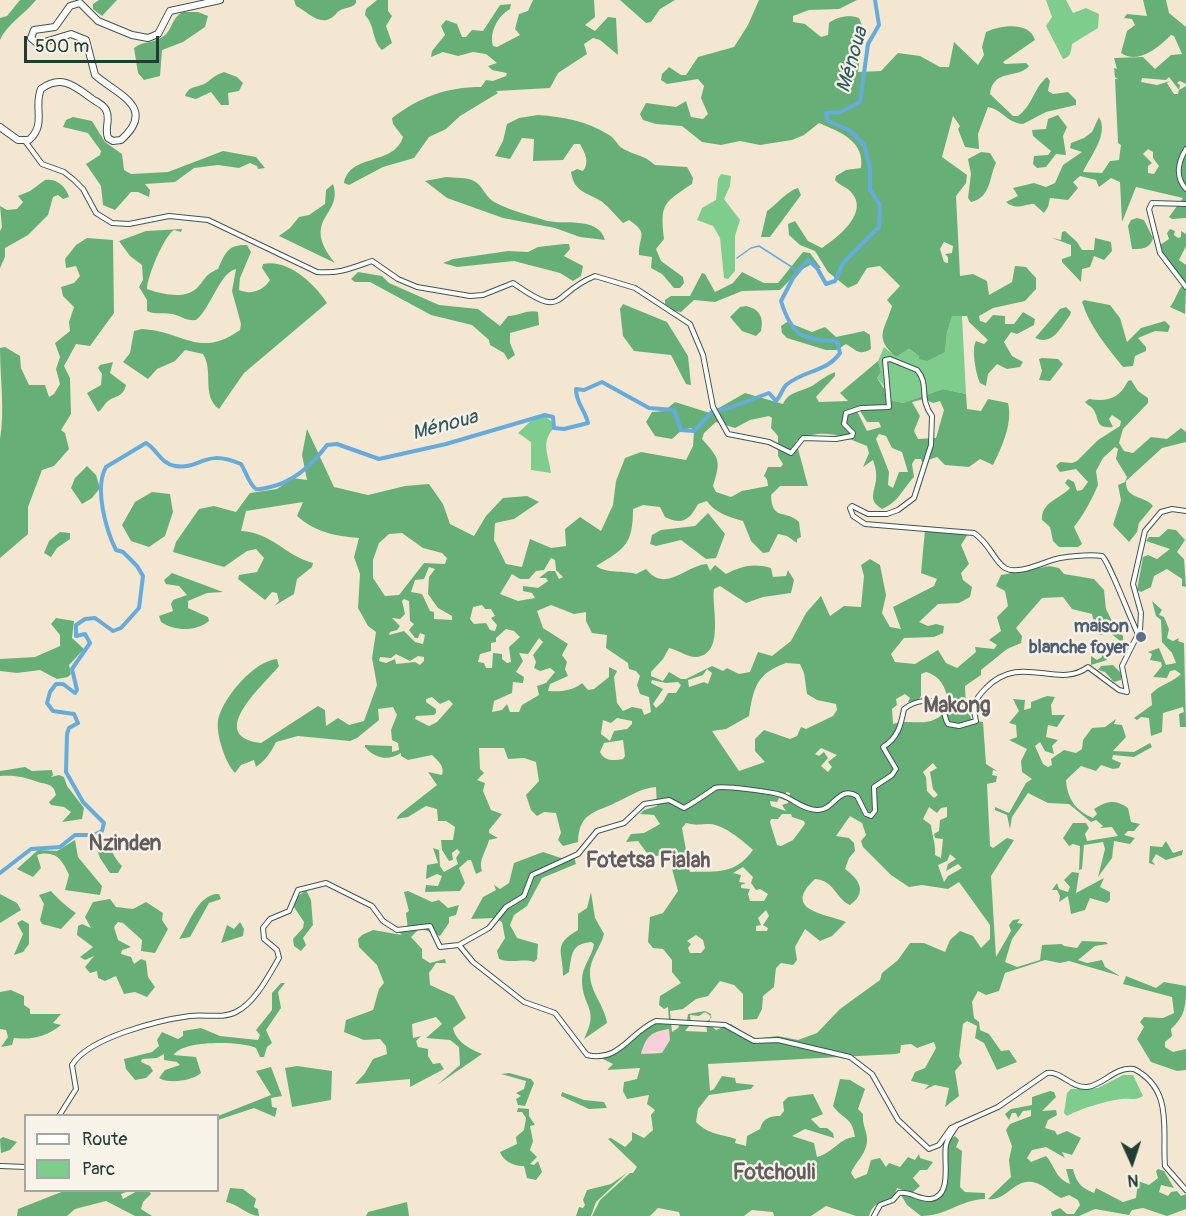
<!DOCTYPE html>
<meta charset="utf-8">
<style>
body{margin:0}
#map{position:relative;width:1186px;height:1216px;overflow:hidden;background:#f4e7d1;font-family:Pangolin,sans-serif}
canvas{display:block}
.legend{position:absolute;left:24px;top:1114px;width:195px;height:78px;box-sizing:border-box;background:#f7f3e8;border:2px solid #a1aaa0;margin:0;padding:8px 10px;list-style:none;font-size:18px;color:#1f3d34}
.legend li{display:flex;align-items:center;gap:12px;height:30px}
.legend b{width:30px;border:2px solid #a1aaa0}
.north{position:absolute;left:1102px;top:1132px;width:60px;height:60px;-webkit-text-stroke:4px #f7f3e8;paint-order:stroke;rotate:177deg;font-size:16px;font-weight:700;line-height:24px;text-align:center;color:#1f3d34}
.north::after{content:'';display:block;margin:auto;width:21px;height:27px;background:#1f3d34;clip-path:polygon(50% 0,100% 100%,50% 72%,0 100%)}
.scale{position:absolute;left:24px;top:36px;width:135px;height:27px;box-sizing:border-box;border:3px solid #1f3d34;border-top:0;padding-left:8px;font-size:18px;line-height:21px;white-space:nowrap;color:#1f3d34;-webkit-text-stroke:4px #f7f3e8;paint-order:stroke}
</style>
<div id="map">
<canvas width="1186" height="1216"></canvas>
<ul class="legend">
<li><b style="height:8px;background:#fff"></b>Route</li>
<li><b style="height:16px;background:#7ecd8d"></b>Parc</li>
</ul>
<div class="north">N</div>
<div class="scale">500 m</div>
</div>
<script>
const ctx = document.querySelector('canvas').getContext('2d');
ctx.lineJoin = 'round';
function fillPath(path, color) {
  ctx.fillStyle = color;
  ctx.fill(path, 'evenodd');
}
function stroke(path, color, width, dash) {
  ctx.strokeStyle = color;
  ctx.lineWidth = width;
  ctx.lineCap = dash ? 'butt' : 'round';
  ctx.setLineDash(dash || []);
  ctx.stroke(path);
}
function label(font, color, halo, rows, align = 'center') {
  ctx.font = font + ' Pangolin,sans-serif';
  ctx.lineWidth = 4.5;
  ctx.setLineDash([]);
  ctx.textBaseline = 'middle';
  ctx.strokeStyle = halo;
  ctx.fillStyle = color;
  for (const [text, x, y, turn = 0] of rows) {
    ctx.save();
    ctx.translate(x, y);
    ctx.rotate((+turn || 0) * Math.PI / 180);
    ctx.textAlign = isNaN(turn) ? turn : align;
    if (halo) ctx.strokeText(text, 0, 0);
    ctx.fillText(text, 0, 0);
    ctx.restore();
  }
}
const built = new Path2D(`
 M669,1029L670,1040L662,1053L653,1051L640,1055L647,1036Z`);
const green = new Path2D(`
 M1046,0H1066L1073,13L1086,8L1099,14L1098,28L1072,44C1071,51 1071,57 1063,59L1046,26L1052,17Z
 M721,174L731,176L730,186L724,199L740,220L735,236V271L728,279L724,278L720,238L713,226L697,220L702,208L716,200L718,179Z
 M956,314L962,316L966,394L943,389L903,403L884,399V386L877,378L881,372L878,361L884,347L896,357L909,349L919,356L945,352L947,333L952,315Z
 M544,415L552,422L554,428C540,442 549,456 551,473L531,470V442L518,433L534,418Z
 M1123,1075H1133L1143,1096C1135,1101 1129,1098 1121,1099C1105,1101 1080,1109 1067,1116L1064,1113L1067,1093L1071,1089L1098,1088Z`);
const forest = new Path2D(`
 M20,0H36C25,14 7,24 0,40V18L7,16Z
 M99,0H117L102,16L93,9V4Z
 M294,0H356V3C351,9 345,7 339,11C336,13 334,17 331,18C319,26 307,11 296,6Z
 M377,0H388V11L392,16L386,26L392,43L382,50C372,41 375,25 365,15L366,9Z
 M533,0H594L595,17L585,25L595,31L608,17L616,18L618,55L600,40L593,38L584,44L587,54L558,73L550,88L496,91L498,93L460,116L446,129L429,137L414,158L383,167L349,185L344,183C350,153 394,166 403,137L393,124L392,118C420,97 446,87 481,87L486,80L493,81L506,76L507,73L492,70L488,66L497,63L486,54L473,52L458,56L443,52L431,57L432,51L445,35L441,26L446,20L457,24L462,37H466L472,30L483,31L500,5L511,4L510,9C498,16 489,32 493,46L497,47L520,35L515,29L519,14L528,11Z
 M620,0H675L660,9L651,22L646,23Z
 M759,0H857L839,9L809,10L793,16V22L805,24L821,37L828,35L829,23C836,17 850,14 859,18L864,30L858,72L881,71L898,53L920,56L940,67H949L954,42L978,65L984,55L982,47L986,32C1000,25 1030,21 1035,40L1003,62L1005,64L1026,63L1029,66C1019,79 993,68 990,94L1013,116H1018C1033,105 1033,89 1047,77L1050,81L1048,91L1053,94L1068,92L1076,100V105L1046,112L1023,124C1007,123 1003,110 988,107L978,134L979,149L965,147L958,129L960,126L953,116L942,157L967,175L966,183L956,196L960,276L973,274L987,281L989,295L1012,282L1015,266L1026,267L1036,278V289L1025,301L993,308L979,316L980,321L986,323L993,315L1005,316V324H1014L1023,312L1035,319L1034,325L1017,334L1011,332L1004,342L1012,356L1023,362L1020,367L1007,369L997,364L988,374L986,386L980,383C976,374 971,349 976,341L984,344L988,340L969,322L967,316H952L947,333L945,352L927,361L919,359V356L909,349L896,357C873,337 885,330 892,306L887,300L900,286L880,266L867,268L857,284L848,288L828,272L815,251L800,245L789,235L788,224L795,221L808,241L822,248C838,237 871,212 850,191C845,186 840,186 835,180L836,176L846,170L861,168C865,141 840,132 819,123L804,135L792,140L760,145L740,141L721,145L702,142L682,126L656,124L643,120L640,114L646,103L676,107L686,101L691,117L703,119L708,114L701,98L704,86L698,79L667,84L661,80L662,74L669,67L681,75H686L698,57L734,47L748,25ZM944,242L953,246L952,253L945,254L948,257V263L944,262L940,249Z
 M1143,0H1166L1169,13L1186,27V84L1180,81L1177,83L1180,85L1179,90L1186,86V218L1172,219L1169,217L1183,198L1136,187L1122,222L1120,182L1111,178L1099,187L1096,180L1080,176L1073,182L1078,188L1068,200L1050,198L1048,207L1044,213L1034,204C1023,204 1017,211 1006,202L1018,196L1013,188L1034,183L1046,187L1055,183L1063,165L1082,152L1070,148L1071,143L1084,138L1092,132L1099,117C1109,134 1091,155 1083,172L1102,173L1110,161L1119,160L1121,145L1118,143L1115,79H1118L1115,77L1114,68L1117,69L1114,58L1143,57L1155,69L1171,55L1182,54L1174,36L1171,35C1159,47 1138,65 1121,53L1127,31L1135,25L1132,19L1124,18L1127,14L1147,16ZM1169,77L1179,90L1178,94H1174L1167,83L1170,81L1157,85L1141,82L1142,78L1166,80ZM1148,149L1153,152V158L1159,166L1154,174L1148,173V166L1152,163L1143,154Z
 M183,12H198L208,16L205,27L183,42L162,50L160,76L144,80L138,73L134,48C144,40 155,44 165,35C173,28 172,17 183,12Z
 M224,72L237,77L243,83L239,91L228,93L229,105H221L211,92L196,99L185,96C189,85 198,88 206,83C213,78 215,75 224,72Z
 M538,115C564,117 587,121 609,135C615,138 617,145 622,148C635,156 643,154 655,165L687,167L693,178L692,184C663,203 660,204 664,239L656,249L661,261L683,277L684,283L680,288H674L662,274L651,268L652,257L639,255C638,236 650,234 629,220L623,223C616,216 609,207 601,201C586,192 574,192 571,172L577,169L583,171C590,162 585,153 580,144H574L563,160L533,161L534,139L522,138L510,159L495,156L503,141L507,124L519,118Z
 M1058,115L1067,127L1063,136L1066,155L1056,154L1046,167L1037,168L1033,164L1034,156L1048,155L1051,151L1033,136L1032,130L1046,129L1048,119Z
 M73,117L92,121L105,142L122,154L124,170L131,174L168,172L223,151L256,157L265,168L258,169L257,166L250,163L239,168L218,165L194,168L175,182L145,184L150,190L149,197L138,192H131L115,210L103,205L101,186L86,164L100,155L101,151L88,133L63,127L66,120Z
 M981,152L990,153L996,163C989,177 991,198 971,202L968,198L971,174L968,159Z
 M446,177C454,178 467,177 474,181C483,185 485,198 496,203C510,210 528,215 544,220C562,226 598,215 605,240L580,237L555,228L503,218L447,198L425,181Z
 M45,180C56,178 66,186 69,197L63,199L58,195L53,197L48,215L28,235L5,248V257L0,268V231L2,227L0,206L7,210L17,209L23,202L18,196L30,191Z
 M333,184C344,216 299,218 335,263L279,236L290,228L299,217L309,215L325,204L326,190Z
 M798,188L801,195L770,237H761L767,211C777,204 787,191 798,188Z
 M1137,218L1144,220L1153,238C1150,249 1142,249 1132,249L1128,226L1131,220Z
 M182,229L181,232L174,230C164,236 147,277 147,289C162,294 184,300 197,288C206,279 204,275 218,269C225,253 228,244 247,245L251,252L240,278L239,290C251,295 263,291 270,280L262,268L263,264C288,259 314,283 327,303L244,373L219,409C201,396 214,371 203,354L185,350L175,361L157,369L148,379L123,362L130,353L134,331L142,329C183,331 199,359 240,330L241,324L232,291L236,269C220,272 210,310 196,320C185,321 182,316 172,314C163,312 156,315 147,311V300L139,287L143,280L142,265L130,256L119,241L146,231Z
 M1170,229L1175,231L1174,235L1178,238L1181,237V231L1186,234V246L1179,260L1186,265V286L1161,252L1160,245L1169,239L1167,233Z
 M1065,231L1077,242L1082,250H1094L1095,238L1111,242L1112,251L1104,260L1094,256L1090,267L1082,269L1081,282L1062,262V259L1071,256V245L1052,238L1061,240L1062,232Z
 M87,238L113,240L114,313L90,346L76,344L64,366L70,378L71,414L61,430L65,433L69,449L54,466L42,470L28,507V534L0,558V439C5,412 0,377 0,348L5,347L20,356L21,368L29,385H45L49,397L54,394L60,384L56,369L60,357L55,343L70,331L69,322L74,307L63,296L61,287L74,283L80,276L76,266L66,268L65,259L76,245Z
 M564,244H569L570,249L564,256L583,266L581,276L573,281L560,273L514,261L457,267L443,263L453,259L508,251L528,252L538,247Z
 M803,252L810,253L821,268H817L814,263L799,271L780,290L742,291L715,302L694,300L681,312L674,311L665,304V300L671,296H690L702,273L705,274L715,292L733,283L742,272L764,283H778Z
 M358,272L382,276L389,283L439,305L478,309L500,326L508,316C518,316 528,309 538,312L539,325L510,333V343L515,355L508,360L504,353L490,345L489,340L472,325L431,315L370,282H355L351,279Z
 M1182,286L1186,289L1185,314L1170,307C1176,299 1177,292 1182,286Z
 M1084,300L1110,305L1120,318L1127,342L1141,328L1165,321L1170,326L1168,332L1155,331L1138,338L1146,347V351L1135,356L1133,366L1123,367C1107,347 1090,327 1082,302Z
 M623,304L667,322L688,356L691,385L686,384L671,355L634,351L623,336L620,309Z
 M746,306C760,309 764,318 761,331L756,336L742,331L730,317L740,307Z
 M1066,307L1071,312L1070,315C1061,327 1053,346 1035,338L1060,309Z
 M787,322L812,332L825,327L836,337L864,331L870,335L871,349C859,356 856,350 846,344L837,350H826L787,338L782,333L781,326Z
 M1042,358L1058,359L1063,364L1050,381L1039,380L1042,371L1039,359Z
 M878,361L881,372L877,378L885,390V399L903,403L943,389L966,394L967,409L981,411L988,399L1008,403C1013,423 1002,447 993,465L980,459L969,467L945,465L937,457L922,462L921,459H915L912,464L914,477C903,488 899,502 882,509C868,500 874,494 876,480C877,473 875,466 873,460L863,467L869,453L867,446C843,436 821,427 796,441L808,486H780L771,495C772,522 786,509 799,522L801,537L797,539V543L787,536L778,534L769,552L763,553L751,541L743,521C729,517 715,513 707,501L698,504C690,519 683,526 665,517L660,507L643,505L633,509C633,544 625,549 596,566C607,574 623,570 636,574L646,569C666,594 686,565 707,564L710,571L715,565L726,574C742,566 753,563 771,568L773,577L786,576L788,570L794,580L791,593L763,597L746,603L720,586L714,589C711,605 726,655 696,657C687,657 678,650 669,648L663,659L651,672V676L663,681L669,672L681,679H686L712,666L723,671L727,668L739,674L750,672L758,652L772,656L791,641L806,613L821,596L830,616L844,606L861,607L864,576L861,565L870,559L880,565L886,595L882,613L890,627L901,629L893,607L934,586L937,579L921,573L925,530L968,534L961,545L969,564L961,573L963,580L972,587L970,597L959,603L938,604L919,622L928,626L936,624L944,626L943,633L934,637L904,638L891,654L895,662L915,664L938,650L946,663L957,668L976,652L975,647L994,649L997,645L989,640L1001,631L997,617L1008,606L1005,591L996,586L1001,575L1049,566L1059,568L1064,574L1094,579L1104,590L1106,609L1115,627L1123,636V640L1120,641L1108,631L1101,635L1096,633L1092,614L1072,609L1063,597L1042,598L1016,628L1022,636L1021,643L1007,649L981,670V675L965,686L966,708L972,720L983,722L986,764L997,771L993,770L992,775L997,776L996,782L987,784L990,846L993,848L1007,838L1014,840L991,876L996,957L1011,931L1009,925L1013,920L1020,919L1017,923L1023,924L1012,939L1005,962L1017,967L1040,960L1042,945L1062,944L1064,946L1077,948L1082,941L1106,942L1108,944L1095,946L1078,960L1087,963L1102,960L1105,967L1120,976L1069,961L1060,963L1045,960L1005,973L999,991L986,995L978,991L972,1002L974,1018L979,1022L980,1030L989,1034L1001,1051L1009,1050L1017,1062L997,1070L984,1043L975,1038L977,1026L967,1021L963,1024L959,1056L962,1063L955,1071L959,1096L945,1107L949,1088L935,1085L924,1090L929,1085L911,1081L915,1072L925,1068L936,1048L934,1042L917,1048L911,1044L901,1045L900,1053L896,1054L708,1064L710,1091L714,1089L722,1076L735,1078L736,1083L754,1085L751,1089L709,1095L698,1109L696,1122C709,1135 721,1134 736,1139L735,1143L746,1146L747,1136L760,1129C763,1118 770,1116 780,1116L784,1111L783,1102L788,1097L813,1094L823,1114L811,1119L820,1128H827L833,1133L834,1138L805,1129L792,1136L814,1143L817,1157C833,1153 839,1138 855,1137C852,1116 843,1120 833,1106L840,1079L850,1080L865,1089L858,1109L863,1114C862,1124 866,1129 867,1138C868,1153 856,1161 851,1173L855,1179L867,1174L871,1160L880,1158L886,1167L889,1163L900,1167L908,1157L915,1160L919,1154L920,1158L933,1162L927,1170H920L913,1178L920,1186L912,1193L897,1188L893,1199C881,1201 872,1204 869,1216H856L826,1206L811,1216H774L773,1212L752,1210L744,1216H680L679,1212L658,1208L650,1216H592L600,1200L630,1173H633L637,1167L608,1139L611,1138L625,1147L632,1140V1132L644,1138L653,1130L651,1115L655,1110L647,1104L649,1095L627,1099L623,1091L624,1082L637,1079L640,1068L607,1070L613,1064L599,1057H607L652,1023L669,1022L668,1007L664,1009L659,1005L660,996L681,983L672,972V960L663,949L653,948L648,942L650,917L663,913L678,891L668,854L650,857L638,841L626,842L631,834L644,833L660,824L654,815L640,814L644,810L657,806L656,787C641,788 630,796 617,802C595,813 579,812 578,842L563,846L558,840L561,833L556,813L544,812L537,816L531,810L526,795L539,781L536,762L524,758L508,759L504,748H479L480,769L484,773L477,780L485,783L483,791L491,810L502,814L489,830V833L498,838L489,840C486,852 478,860 482,871L476,874L471,860H468L459,868L465,883L460,891L425,892L426,885L438,886L442,876L437,874L426,879L427,865L438,863L433,848L439,850L440,866L444,872L458,864L456,858L460,852L457,849L452,853L453,860L449,861L442,850L441,840H453L455,827L446,821H438L437,809L426,806L408,817L396,819L400,814L437,785L428,772L442,775C445,766 438,761 432,755L408,760L401,756V753C389,761 375,759 365,747V745L392,746V752L399,750L398,743L392,740L391,730L397,715L393,707L378,709L379,720L357,738L350,741L298,736L276,742C271,752 266,760 256,767L254,760L241,765L235,773C225,763 214,730 219,716C226,695 254,661 277,659L279,666C267,682 203,736 261,743L318,706L325,710L326,726L338,718L349,725L364,721L377,685L372,658L376,632L368,626L358,608L360,574L354,557L359,538C335,536 315,532 297,516L303,502L246,511L241,531C273,533 284,555 313,563L312,567L297,579L294,594L274,606L279,601L277,593L272,592L265,600L238,579L239,575L257,572L264,558L256,549L247,551L224,567L173,552L176,542L199,509L214,506L236,512L250,493L277,489L293,478L307,480L302,455L307,429L334,487L368,495L405,486L429,484L443,504L450,524L474,536L486,516L503,498L527,496L539,502L514,519L495,523L494,540L506,564L522,567L530,539L551,548L566,546L565,529L580,517L601,531L613,505L616,481L625,458L641,452L686,460L693,446L694,431L691,428L682,430L672,439L655,436L646,422L652,412L664,411L675,402L710,413L745,393L783,404C789,390 804,392 815,384C822,379 826,376 835,372V376L816,397L819,402L848,401L840,393ZM924,399L933,403L940,401L944,410L936,438L918,439L914,431L920,416L912,402ZM857,411H860L867,422H879L881,427L867,431ZM769,416L772,418L771,428L778,436V456L783,464L781,467H768L764,476L767,479L768,486L742,491L731,497L716,492L713,486C721,461 720,459 702,439L704,433L716,422L735,428L750,420ZM879,434L886,436L892,448L902,452L908,472H899L893,488L888,485L889,472L876,439ZM402,533L423,548L442,553L447,558L445,564L424,563L399,595L385,596L373,578V560L379,543L389,534ZM551,558L555,560L556,570L563,577L559,579L555,571H548L539,578H546L548,581L538,588L523,586V591L532,593L535,598L518,601L500,594L512,574L520,579H529L536,571L544,570ZM429,567L435,569L429,577L428,594L438,608L452,616V620L434,619V612L430,611L422,594L411,592L415,580L424,579ZM404,599L409,601L410,621L414,624L409,630L415,638H418L420,633L425,635L423,644L415,642L404,631L389,635L390,632L397,630L400,626L392,618L400,619L405,614L402,601ZM482,605L485,609H491L495,616L491,618L497,625L495,631L490,630L486,623L474,624L470,619L473,607ZM551,605L574,614L586,612V621L592,633L607,635L606,648L628,663L629,669L636,671L640,676L637,685L640,694L649,697L651,712L644,715L642,709L632,707L623,711L617,703L614,677L617,671L609,667V677L594,689L588,690L582,683C573,691 559,692 548,691L550,684L568,676L565,669L567,662L562,655L568,644L543,628L537,611ZM506,629L514,631L520,637L509,647L511,662L507,663L502,659V654L493,653L492,668H486L484,663L478,662L480,654L491,651V643L496,642V638ZM539,638L543,642L533,655L536,662L534,668L540,671L550,668L555,672L546,683L537,686L539,695L522,705L519,712H510L507,704L502,710L492,712L494,701L512,693L513,682L523,683L524,677L516,672L523,661L519,653L528,654ZM396,654L410,661L418,656L424,657V661L420,665L415,662L396,664L395,659L386,663L379,661L380,657L391,658ZM786,663L800,664L804,673L807,694L817,700L836,704L837,710L833,716L806,729L801,727L797,736L790,739L764,730L755,739V751L765,762L739,771L712,731L726,729L749,716C754,687 756,674 786,663ZM707,669L712,673L708,684L704,682L689,687L688,680L703,675ZM926,672C943,677 947,691 949,707C931,732 913,717 893,724L892,709L897,705L896,699L905,694L910,698L908,702H917L921,696V674ZM652,680L666,683L678,682L681,685L676,693H668L663,702L656,708L653,704L663,689L651,683ZM432,697L440,704L449,700L453,704L437,722L429,726L415,719L416,716L434,715L436,713V709L426,702V699ZM617,718L632,721V724L627,729L614,731L610,741L601,734L603,720L611,723ZM623,740L625,756L623,759C614,761 604,761 600,752L604,743ZM821,748L837,755L828,762L832,767L828,772L821,766L828,758L824,752L819,756L815,754ZM933,763L937,768L930,772L933,789L938,795L934,798L927,791L926,777L923,772ZM786,792L790,793L788,803L782,805L786,811L771,806L770,801L777,802L779,798L785,800ZM929,807L937,813L941,808L947,807V817L940,820L939,831L934,834L935,838L943,839L941,858L935,855C936,844 932,836 931,825L923,819ZM782,814H791L792,817L804,821L805,824L793,840L781,846L777,845L770,822L771,819H778ZM850,816L862,823L866,835L861,841L863,847L891,875L909,887L922,885L948,889L959,882L990,925V939L981,948L973,936L960,931L950,940L945,952L924,943H910L898,960L882,973L880,980L840,1009L817,1033L798,1040L778,1036L753,1039L731,1024L716,1030L709,1024L711,1014L705,1011L688,1014L687,1021L681,1022L678,1028L672,1032L670,1011L683,1009L696,999L708,996L720,981L734,985L743,994V1020L757,1019L762,1009L763,996L774,987L776,968L781,963L793,965L797,960L795,947L805,929L820,941L832,936L846,922C828,914 780,911 815,879C834,880 836,899 850,905C868,892 859,879 845,869L849,858L855,851L854,843L849,838L836,836ZM686,823C698,826 699,824 710,824C724,825 742,840 753,850C735,875 717,871 690,872L682,828ZM950,854L956,859L948,864L946,871L958,864L962,868L948,876L944,882L938,865L947,861ZM743,867L753,877L751,883L756,890L760,889L768,894L764,901H750L748,894L750,889L741,888V885L746,883L739,882L741,875L733,873ZM766,910L769,916L763,925L768,928L767,931H756V926L761,925L758,918ZM696,935L703,940L705,948L701,953H690L688,948L691,944L687,941ZM705,1012L712,1017L706,1022L707,1032L685,1031L691,1024L690,1015L699,1016ZM669,1029L670,1040L662,1053L641,1054C646,1036 651,1032 669,1029Z
 M113,362L110,373L126,385C123,397 117,395 108,401C104,404 103,409 98,412L87,393L101,385L102,374L98,368L100,365Z
 M1131,380L1138,391L1148,398V403L1123,429L1119,443L1124,451L1133,453L1151,437L1167,439L1181,428L1186,432V442L1162,448L1126,481C1125,500 1145,495 1153,506L1139,523L1137,532L1129,542L1113,525L1121,500L1118,485L1125,482L1127,477L1116,459L1118,449L1115,447L1103,458L1096,471L1098,485C1092,499 1084,514 1074,527L1082,544L1078,547H1059L1053,541L1050,527L1042,520C1041,502 1060,499 1070,488L1065,483L1068,479L1074,482L1077,491L1082,490L1088,482L1076,469L1060,472L1056,466L1060,462L1072,463L1077,461L1098,440L1120,426L1121,421L1112,415L1109,419L1113,427C1094,429 1100,418 1093,409C1091,406 1087,405 1085,402L1089,399C1107,402 1119,399 1128,381Z
 M87,466L96,475L100,488L92,498L82,504L71,488L75,478Z
 M152,492L170,494L173,512L165,536L149,547L131,541L122,525L135,502Z
 M708,513L725,534L716,558L706,559L681,540L656,546L650,544L652,535L661,530L695,526Z
 M1168,529L1176,530L1185,540L1177,552L1184,559L1186,587L1182,586V579L1167,569L1154,576L1151,587L1141,592L1137,590L1143,557L1148,555L1157,559L1170,549L1146,541L1149,537H1159Z
 M60,532L70,533V539L57,548L51,557L44,553L49,541Z
 M172,573L223,592L207,593L188,601V608L208,617L209,621C196,632 174,631 161,622L159,616L173,611L171,604L173,600L187,595L179,586L166,584L164,580Z
 M1152,601L1162,610L1159,615L1164,617L1169,629L1167,638L1173,641L1179,638L1178,641L1184,643L1186,727H1180L1179,714L1184,712L1183,707L1163,713L1162,732L1151,736L1149,718L1141,717L1137,720L1134,718L1152,705L1151,694C1160,684 1172,683 1181,674L1175,670L1170,671L1167,678L1153,677L1162,666L1161,662L1150,660L1152,654L1148,652L1159,648L1166,665L1176,663L1172,653L1162,642L1161,620L1156,616Z
 M56,618L74,621L72,638L84,649L69,665L71,674L68,677L57,679L40,670L17,673L0,671V659L35,657L60,646V635L51,624Z
 M1108,642L1104,648L1107,660L1091,665V656L1097,660L1102,657L1101,649Z
 M1113,665L1121,673V680L1114,682L1105,672L1098,670L1101,666Z
 M1047,696L1055,697L1051,705L1052,715H1065L1057,727L1048,725L1046,737L1058,740L1052,746L1054,754L1045,751L1040,742L1035,746L1043,764L1048,767L1052,765L1051,759L1064,750L1076,753L1082,749L1083,740L1092,728L1105,727L1116,719L1114,724L1122,725L1126,737L1113,751L1134,752L1150,743L1152,747L1134,757L1113,755L1112,759L1121,763L1119,768L1113,769L1101,765L1096,771L1081,766L1066,780C1067,799 1076,811 1093,818L1097,814L1094,809C1107,801 1115,799 1128,808L1131,822L1140,824L1134,831H1128L1124,835L1135,838L1130,844L1114,841L1112,858L1098,877L1105,849L1103,842L1084,845L1082,869L1079,870L1080,846L1073,844L1069,846L1063,838L1073,823H1086L1089,828L1085,834L1087,841L1118,836L1112,827L1100,828L1103,826L1096,820L1091,822L1069,804L1048,803L1028,793L1012,817L1010,829L1007,815L995,810V807L1009,813L1026,783L1032,779L1022,772L1021,761L1027,749L1009,740L1017,737L1016,725L1009,723L1019,711L1013,699L1025,700L1024,710L1031,708V702Z
 M25,767L32,771L52,770L53,775L51,777L59,775L64,777L67,786L84,808L82,819L62,822L71,812L64,807L51,805L49,802L56,795C53,783 48,785 38,782C24,777 16,775 0,776V771Z
 M102,838C111,845 113,858 122,866L118,873H110L100,858L95,844L98,839Z
 M75,840L78,857L102,886L100,895L65,890L69,875C62,859 55,850 37,855L41,868L33,877L17,869L38,850L57,851Z
 M1166,841L1173,853L1183,850L1182,855L1166,860L1156,854L1152,861L1155,865L1149,863L1150,846L1162,847Z
 M543,852L561,858L574,857L576,864L542,878L527,906L514,915L510,925L517,938L538,944L537,959L534,962C523,958 513,964 499,959L497,951L505,938L502,922L495,918L471,919L483,897L496,890L494,885L500,889L509,883L514,863Z
 M1072,872L1079,873L1076,893L1104,878L1100,887L1110,892V900L1107,903L1090,898L1085,910L1071,914L1068,896L1059,902L1060,896L1057,890H1052L1057,883L1059,889L1068,892L1070,887L1064,880Z
 M306,890L311,900L313,925L303,938L306,945L301,951L294,946L293,939L303,928L304,922L294,907L297,897Z
 M51,891C59,900 66,906 76,913L61,929L42,924L40,920L44,904L39,895Z
 M408,891L432,902L439,900L448,908L459,905L456,915L449,917V923L440,936L420,928L411,937L422,949V958L430,963L445,959L446,963H436L429,973L430,985L454,996L466,1018L453,1028C456,1042 470,1049 482,1054L437,1085L460,1065L459,1047L450,1040L426,1038L442,1024L436,1017L412,1024L413,1038L421,1036L416,1041L418,1047L428,1049V1056L433,1064L440,1063L444,1069L410,1087V1079L355,1084L365,1073L373,1059L387,1054L386,1046L380,1039L364,1040L344,1032L346,1020L373,1010L379,989L384,983L377,965L359,947L358,939L362,935L373,930L402,935L397,930H408L406,913L409,911L404,892Z
 M591,892L595,918L604,934C601,947 589,960 590,974C590,992 605,1006 607,1023L584,1039C600,1007 582,1008 582,980C582,966 592,957 594,944L591,942C571,944 572,954 569,972L563,976C563,951 552,945 578,930V914L587,908Z
 M0,894L17,903L21,910L0,923Z
 M219,894L221,899L209,903L190,937L179,939C188,926 198,893 219,894Z
 M110,899L116,907L133,909L146,902L163,913L162,920L168,929L155,953L141,951L142,940L123,923L118,922L114,927L118,940L131,947L122,950L121,954L131,957L134,964L141,959L146,961L148,977L155,987L147,997L135,992L124,994L116,976L105,981L98,978L97,971L90,973L85,967L94,956L85,960L80,957L93,947L77,935L78,926L82,924L91,928L85,917L93,902Z
 M22,920L29,924V944L23,952L14,955L23,934L17,923Z
 M240,922L244,929L243,936L221,943L227,925L234,929Z
 M1126,976L1156,988L1164,982L1186,986C1186,1005 1186,1015 1171,1029L1172,1036L1165,1042V1047L1173,1052L1186,1049V1070L1177,1071L1151,1062L1137,1039L1144,1027L1140,1022L1144,1017L1163,1018L1174,1013L1172,997L1123,984Z
 M281,983H285L278,992L281,1008L266,1030L272,1043L267,1047L264,1057H260L256,1048C240,1041 182,1040 174,1055L196,1057L201,1073C192,1081 169,1084 159,1078L165,1070L180,1065L177,1062L164,1060V1054L157,1058L142,1059L141,1062L150,1066L153,1071L146,1078L135,1080L126,1069L124,1059L152,1052L159,1046L157,1040L162,1032L178,1039L183,1036V1031L201,1028L220,1036L258,1040L260,1035L256,1030L272,1010V993Z
 M11,990L24,996V1005L30,1009V1014H61L53,1023L61,1025C46,1037 32,1040 14,1038L12,1045L1,1047L8,1037L6,1030L0,1029V992Z
 M297,1066L332,1071L331,1100L292,1107L285,1068Z
 M271,1067L282,1096L271,1098L272,1107L277,1108L275,1117L254,1108L218,1120V1116L271,1095L256,1071Z
 M509,1073L531,1079L534,1083L525,1106L518,1105L516,1099L521,1096L516,1093L524,1089L526,1081L501,1074Z
 M1050,1091L1054,1092L1056,1097L1042,1111L1056,1110L1057,1115L1048,1120L1045,1128L1055,1131L1057,1135L1067,1131L1081,1138L1072,1155L1062,1152L1065,1158L1046,1147L1032,1150L1027,1158L1031,1162L1046,1156C1055,1166 1055,1178 1070,1184L1066,1169H1073C1076,1182 1081,1188 1094,1193L1096,1188L1123,1202L1136,1198L1138,1181L1149,1185L1158,1178L1156,1171L1158,1169L1164,1171L1174,1188L1161,1185L1159,1192L1168,1196L1171,1192L1177,1191L1181,1196L1186,1194V1209L1167,1216L1143,1208L1132,1210L1129,1215L1095,1209L1079,1216H1052L1051,1212L1060,1208L1067,1214H1074L1080,1205L1078,1200L1069,1195L1061,1198C1053,1194 1045,1186 1036,1183C1015,1176 1007,1202 988,1199L1011,1177L1009,1160L1012,1146L1006,1130L1010,1124L1031,1116V1110L1023,1111L1018,1118L1016,1113H1012L1009,1120L1005,1114L1011,1109L1032,1105V1097Z
 M562,1092L584,1100L604,1102L607,1108L589,1109L561,1096Z
 M518,1108L529,1109V1116L535,1125L530,1126L533,1141L530,1150L537,1157L530,1164L534,1165L538,1161L542,1172L536,1180L527,1178L524,1166C515,1167 503,1161 500,1152L517,1144L516,1137L524,1130L526,1118L522,1112H517Z
 M955,1136L959,1140L956,1147L962,1151L960,1187L965,1192L985,1193V1199C959,1200 947,1216 921,1216L907,1205L901,1195L931,1201L941,1195L947,1183L945,1165L949,1140Z
 M3,1137L17,1142L10,1150L1,1153L0,1139Z
 M627,1173L596,1202L591,1216H576L579,1207L583,1208L585,1205L583,1200L587,1190L611,1184Z
 M230,1188L243,1189L256,1199L254,1207L258,1209L259,1216C248,1216 238,1204 226,1202Z
 M64,1191H129L121,1194L123,1199L137,1191H149L151,1194L143,1202L141,1209L152,1216H135L106,1201L75,1209L67,1216H17L18,1209Z
 M407,1202L409,1216H366L368,1212Z`);
const stream = new Path2D(`
 M737,258L751,248L759,246L798,271`);
const river = new Path2D(`
 M0,873L31,849L60,847L75,835H94L102,831L104,823L83,802L66,772L67,734L69,728L78,723L74,714L53,711L47,703L50,692L56,684H63L75,693L77,690L72,669L90,643L85,634L76,636V625L85,619L95,618L113,631L121,628L139,608L143,576L137,566L123,552L116,550C106,530 94,488 106,467L146,443C157,449 161,464 175,466C201,470 203,448 241,464C245,470 250,486 256,489C260,490 266,488 270,487C294,482 312,465 327,445L337,444L379,459L446,444L545,415L553,417L554,428L564,429L588,423C585,409 576,404 576,389L584,390L602,382L649,408L674,410L681,430L694,431L713,411L729,408L769,393L776,401C781,396 782,389 786,385C804,370 827,372 840,353L837,341C802,341 791,334 781,301L793,278L808,260L817,268L826,284L835,281L843,263L879,227L880,205L870,190V168L864,145L849,130L828,121L826,113L841,112L860,102L868,44L879,25L875,0`);
const minor = new Path2D(`
 M25,141L42,164L64,172L74,180L83,189L96,213L112,223L129,224L169,216L208,220L317,272C339,274 352,268 372,261L398,279L417,287L470,296L483,295L513,283C567,321 550,294 595,276L635,288L690,324L703,355L713,407L728,434L769,442L791,453L803,438L836,439L852,436L853,433L844,424L846,413L861,408L889,407L885,360L890,359L917,370C930,385 918,397 932,416L931,445L914,498L898,510L887,514H868L852,506L850,508L853,516L865,524L974,533C990,544 994,561 1005,568C1019,576 1044,561 1060,558C1073,556 1089,554 1102,556C1109,561 1131,621 1138,634
 M1186,149C1178,162 1175,177 1186,189
 M1186,204L1152,203L1149,209L1160,253L1186,287
 M459,945L473,962L524,1002L555,1013L587,1055C619,1063 630,1032 656,1021L725,1025L754,1041L778,1040L850,1057L872,1074L898,1120L929,1149L939,1145L951,1128L998,1107L1047,1073C1061,1071 1071,1088 1087,1087C1104,1085 1115,1066 1134,1069C1174,1090 1162,1130 1165,1166L1186,1190
 M59,1116L76,1089L72,1065C89,1037 160,1020 190,1016C205,1014 223,1019 236,1012C255,1003 269,975 279,958L277,950L264,939L263,928L270,919L289,911L298,890L326,883L372,906L383,921L397,930L430,926L440,947L459,945L489,928L506,907L524,896L532,875L578,854L597,831L624,823L644,804L669,800L684,808C695,802 705,795 715,788C721,785 776,792 784,796C795,801 805,810 817,810C834,811 838,785 857,796L866,814L871,816L875,811L874,787L892,775L896,769L883,747C898,738 901,725 904,709C914,701 935,695 943,710C945,714 945,719 948,724L959,726L976,721C972,705 975,699 986,688C1021,652 1058,690 1088,667L1119,690L1127,692L1122,666L1140,630L1141,613L1133,584L1145,531L1161,512L1172,509L1186,511
 M0,1166L26,1167
 M874,1216L880,1205L893,1200L899,1193C910,1191 919,1200 931,1199C953,1195 943,1161 946,1145C948,1137 953,1132 957,1125`);
const major = new Path2D(`
 M0,127L18,140H29C47,124 33,107 41,89C61,74 75,86 91,98C96,102 103,104 106,110C111,119 104,128 108,138L113,141L121,140C158,107 116,94 95,75L86,40L71,34L38,44L31,38L34,30L55,27L70,6L80,3L98,21L132,35L148,38L158,34L170,11L220,0`);
const markers = [
 [1141,637,6,"#5c6f8a"]
];
const serviceNames = [
 ["maison",1129,627],
 ["blanche foyer",1129,648]
];
const waterNames = [
 ["Ménoua",853,60,-74],
 ["Ménoua",445,426,-15]
];
const quarterNames = [
 ["Makong",957,707],
 ["Nzinden",125,845],
 ["Fotetsa Fialah",648,862],
 ["Fotchouli",774,1174]
];
fillPath(built, '#f6cfd9');
fillPath(green, '#7ecd8d');
fillPath(forest, '#66b078');
stroke(stream, '#65abdb', 1.5);
stroke(river, '#65abdb', 4);
stroke(minor, '#3f564c', 6);
stroke(major, '#3f564c', 8);
stroke(minor, '#fff', 4);
stroke(major, '#fff', 6);
for (const [x, y, r, color] of markers) {
  const dot = new Path2D();
  dot.arc(x, y, r, 0, 2 * Math.PI);
  ctx.fillStyle = color;
  ctx.fill(dot);
  stroke(dot, '#f7f3e8', 2);
}
label('bold 18px', '#4e5e75', '#f7f3e8', serviceNames, 'right');
label('italic 20px', '#30585e', '#f7f3e8', waterNames);
label('bold 21px', '#635c5f', '#f7f3e8', quarterNames);
</script>
